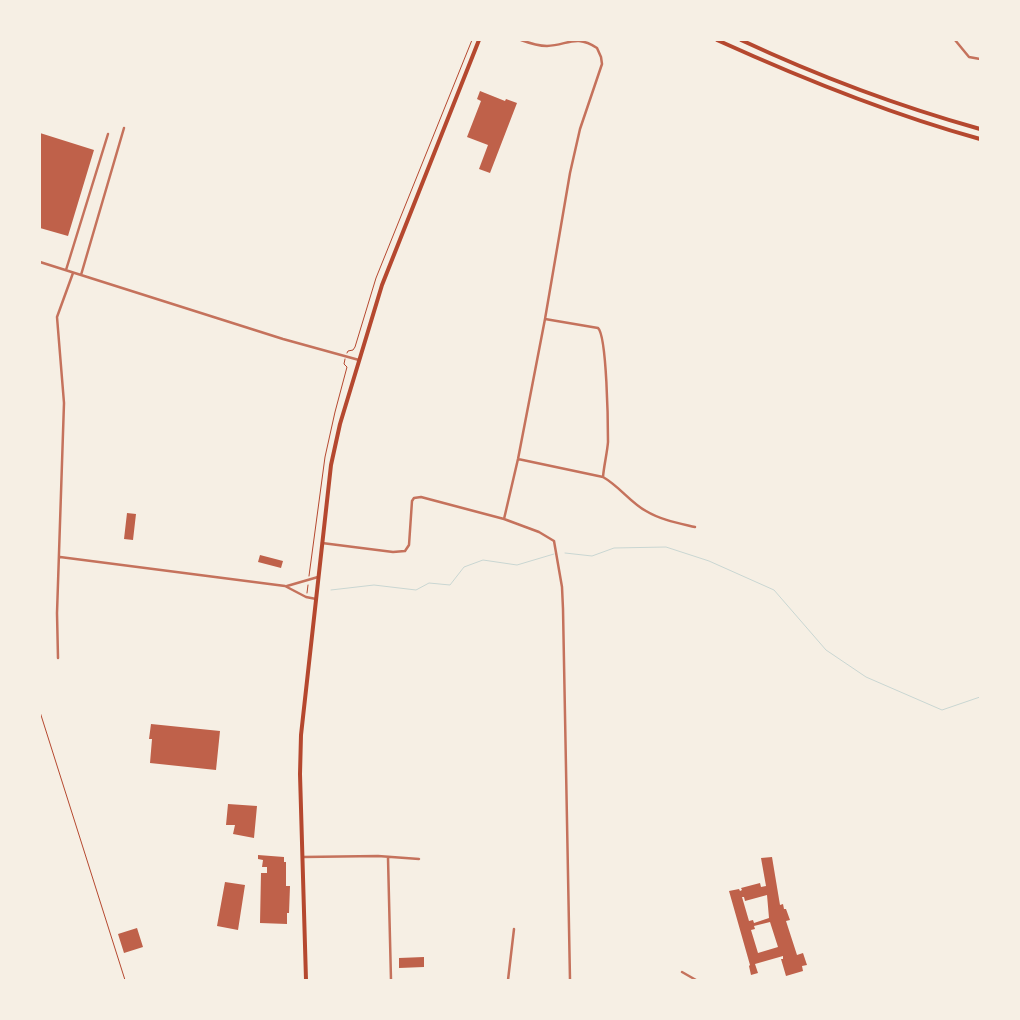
<!DOCTYPE html>
<style>
body{margin:0}
#map{position:relative;width:1020px;height:1020px;overflow:hidden;background:#f6efe4;font-family:"Golos Text",sans-serif}
canvas{display:block}
.frame{position:absolute;inset:0;border:41px solid #f6efe4;pointer-events:none}
</style>
<div id="map">
<canvas width="1020" height="1020"></canvas>
<div class="frame"></div>
</div>
<script>
const ctx = document.querySelector('canvas').getContext('2d');
ctx.lineJoin = 'round';
function stroke(path, color, width, dash) {
  ctx.strokeStyle = color;
  ctx.lineWidth = width;
  ctx.lineCap = dash ? 'butt' : 'round';
  ctx.setLineDash(dash || []);
  ctx.stroke(path);
}
function fillPath(path, color) {
  ctx.fillStyle = color;
  ctx.fill(path, 'evenodd');
}
const stream = new Path2D(`
 M565,553L592,556L614,548L666,547L709,561L774,590L826,650L866,677L942,710L980,697
 M331,590L374,585L416,590L429,583L450,585L464,567L483,560L517,565L554,554`);
const building = new Path2D(`
 M480,91L505,101L506,99L517,103L490,173L479,169L488,145L467,137L481,101L477,99Z
 M40,133L94,150L68,236L40,228Z
 M127,513L136,514L133,540L124,539Z
 M260,555L283,561L281,568L258,562Z
 M151,724L220,731L216,770L150,763L152,739H149Z
 M228,804L257,806L254,838L233,834L235,825H226Z
 M258,855L284,857V862H286V886H290L289,913H287V924L260,923L261,873H267V867H262L263,860L258,859Z
 M772,857L780,905L783,904L784,909H786L790,920L786,921L797,955L803,953L807,965L802,966L803,971L786,976L781,959H783V956L755,964L758,973L751,975L749,966L750,965L729,891L739,889L740,891L742,890L741,888L760,883L761,887L766,886L761,858ZM767,895L769,918L754,923L753,920L749,921L742,897H744L745,901ZM770,922L778,947L758,953L751,930L755,929L754,926Z
 M225,882L245,885L238,930L217,926Z
 M137,928L143,947L124,953L118,934Z
 M424,957V967L399,968V958Z`);
const path = new Path2D(`
 M347,353L348,351L353,350L355,347L376,278L472,40
 M309,576L325,457L335,412L347,367L344,364L345,359
 M307,593L308,585
 M40,712L125,980`);
const minor = new Path2D(`
 M955,40L969,57L980,59
 M40,262L283,339L359,360
 M66,270L108,134
 M81,275L124,128
 M545,319L598,328C607,336 608,426 608,442C607,454 604,465 603,477C619,486 631,503 646,511C661,520 678,523 695,527
 M518,459L603,477
 M504,519L518,459L545,319L570,173L580,129L602,64L601,57L597,48C576,34 568,45 547,46C538,46 529,43 521,40
 M322,543L393,552L405,551L409,545L412,501L414,498L421,497L504,519L539,532L554,541L562,587L563,609L570,980
 M60,557L285,586L306,597L316,599
 M287,586L318,577
 M58,658L57,613L64,403L57,317L73,273
 M303,857L378,856L419,859
 M388,858L391,980
 M682,972L696,980
 M508,980L514,929`);
const primary = new Path2D(`
 M306,980L300,774L301,735L331,465L340,424L382,285L479,40`);
const trunk = new Path2D(`
 M717,40C803,79 889,114 980,139
 M741,40C818,76 898,106 980,129`);
stroke(stream, '#c9d6d2', 1);
fillPath(building, '#bf614a');
stroke(path, '#b5482f', 1);
stroke(minor, '#c5725c', 2.5);
stroke(primary, '#b5482f', 4);
stroke(trunk, '#b5482f', 4);
</script>
